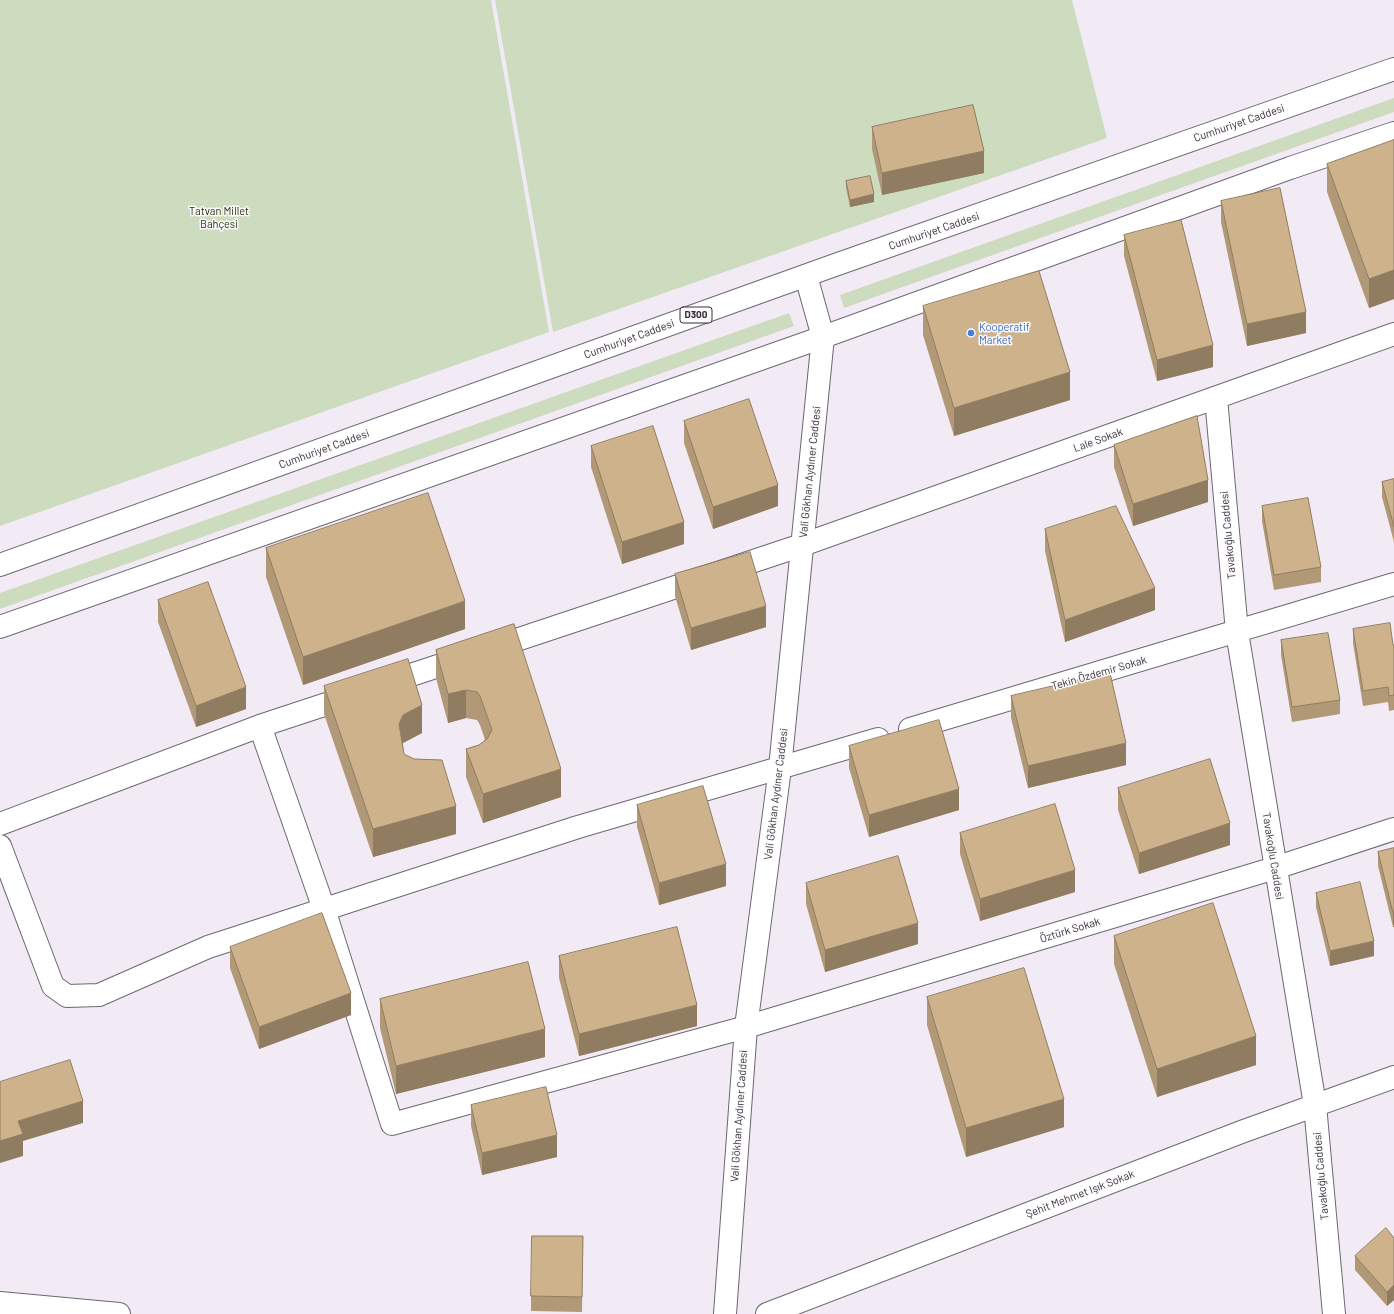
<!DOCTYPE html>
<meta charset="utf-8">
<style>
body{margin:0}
canvas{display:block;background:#f2ebf5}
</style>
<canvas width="1394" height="1314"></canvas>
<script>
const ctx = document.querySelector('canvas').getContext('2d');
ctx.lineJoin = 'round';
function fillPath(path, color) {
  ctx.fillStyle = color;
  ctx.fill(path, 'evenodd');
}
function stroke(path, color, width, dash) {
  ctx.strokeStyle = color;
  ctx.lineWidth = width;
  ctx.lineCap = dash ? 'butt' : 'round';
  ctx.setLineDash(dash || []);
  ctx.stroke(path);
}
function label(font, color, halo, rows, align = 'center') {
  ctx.font = font + ' Barlow,sans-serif';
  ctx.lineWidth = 3;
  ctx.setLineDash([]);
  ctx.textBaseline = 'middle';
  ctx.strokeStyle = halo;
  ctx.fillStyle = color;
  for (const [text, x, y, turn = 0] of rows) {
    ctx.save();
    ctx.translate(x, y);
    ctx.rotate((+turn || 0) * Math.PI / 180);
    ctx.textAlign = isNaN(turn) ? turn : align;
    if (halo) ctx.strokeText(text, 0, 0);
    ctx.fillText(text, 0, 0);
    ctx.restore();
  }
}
const green = new Path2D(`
 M0,0H491L549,332L0,526Z
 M495,0H1072L1107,138L553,332Z
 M1394,98V112L844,308L840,295Z
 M789,313L794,326L0,609V593Z`);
const minor = new Path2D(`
 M1216,398L1237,632L1315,1105L1334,1314
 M384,684L802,545L1394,334
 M260,726L324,909L392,1124L746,1027L1275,868L1394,829
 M910,729L1394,584
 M0,824L260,726L354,695
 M0,846L53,986L67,996L99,995L208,947L578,827L878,739
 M0,1303L119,1314
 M767,1314L1244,1131L1394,1077`);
const tertiary = new Path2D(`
 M725,1314L746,1027L780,768L823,337L806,276`);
const trunk = new Path2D(`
 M0,565L835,265L1394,69
 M0,627L823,337L1290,168L1394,133`);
const wall = new Path2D(`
 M872,127L984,173L882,195L872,149Z
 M1394,140V299L1369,308L1327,192V164Z
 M846,181L874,202L850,207L846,188Z
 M1221,201L1306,333L1247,346L1221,222Z
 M1124,235L1213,367L1157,381L1124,256Z
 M923,306L1070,400L954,436L923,335Z
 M684,421L778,506L713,529L684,443Z
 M1114,445L1208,502L1133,526L1114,467Z
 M591,446L684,544L622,564L591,467Z
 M1394,479V542L1382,497V482Z
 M1262,506L1321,567V582L1274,590L1262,521Z
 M1045,529L1155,610L1065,642L1045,551Z
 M266,548L465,629L303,685L266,577Z
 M675,574L766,627L691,650L675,596Z
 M158,600L246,709L196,727L158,622Z
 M514,624L561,797L483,823L466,777V749L479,745L485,740L480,725L477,720L466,718L448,723L436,678V650Z
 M1353,629L1394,645V710L1389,711L1388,702L1363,706L1353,643Z
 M1281,640L1340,700V714L1292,722L1281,655Z
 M324,686L422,733L403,743V745L404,754L456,834L373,857L324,714Z
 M1011,696L1126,765L1028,788L1011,718Z
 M849,746L959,810L869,837L849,768Z
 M1118,788L1230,845L1139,874L1118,810Z
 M637,805L726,886L659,905L637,827Z
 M960,833L1075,892L980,921L960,854Z
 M1394,848L1393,927L1378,866V852Z
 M806,883L918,944L825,972L806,904Z
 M1316,893L1374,956L1330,966L1316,907Z
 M1114,936L1256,1065L1157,1097L1114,964Z
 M230,947L351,1015L259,1049L230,968Z
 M559,956L697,1026L579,1056L559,978Z
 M927,997L1064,1127L966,1157L927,1025Z
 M380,999L545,1057L396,1094L380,1028Z
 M471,1105L557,1157L482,1175L471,1126Z
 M583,1236L582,1312L531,1311V1296Z
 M1394,1238V1300L1387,1306L1355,1270V1256Z`);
const shadedWall = new Path2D(`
 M984,151V173L882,195V173Z
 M874,194V202L850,207V200Z
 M1394,270V299L1369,308V279Z
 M1306,312V333L1247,346V324Z
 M1213,345V367L1157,381V360Z
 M1070,372V400L954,436V408Z
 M1208,480V502L1133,526V504Z
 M778,485V506L713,529V507Z
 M684,522V544L622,564V542Z
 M1155,588V610L1065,642V620Z
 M465,601V629L303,685V657Z
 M766,606V627L691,650V628Z
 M246,687V709L196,727V706Z
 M466,690V718L448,723V694Z
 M422,705V733L403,743L399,752V724L403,715Z
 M1126,743V765L1028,788V766Z
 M561,769V797L483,823V794Z
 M959,789V810L869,837V815Z
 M456,806V834L373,857V829Z
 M1230,823V845L1139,874V853Z
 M726,864V886L659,905V883Z
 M1075,870V892L980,921V899Z
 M1394,912V927H1393V913Z
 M918,923V944L825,972V950Z
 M1374,941V956L1330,966V951Z
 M351,993V1015L259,1049V1027Z
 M697,1005V1026L579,1056V1034Z
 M545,1029V1057L396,1094V1066Z
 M1256,1036V1065L1157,1097V1069Z
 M1064,1099V1127L966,1157V1128Z
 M83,1101V1123L23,1141V1156L0,1163V1141L18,1121Z
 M557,1135V1157L482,1175V1153Z
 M1394,1285V1300L1387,1306V1292Z`);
const building = new Path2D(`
 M973,105L984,151L882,173L872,127Z
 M1394,140V270L1369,279L1327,164Z
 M870,176L874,194L850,200L846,181Z
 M1280,188L1306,312L1247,324L1221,201Z
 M1181,220L1213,345L1157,360L1124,235Z
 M1039,271L1070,372L954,408L923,306Z
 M749,399L778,485L713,507L684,421Z
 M1197,416L1208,480L1133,504L1114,445Z
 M653,426L684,522L622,542L591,446Z
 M1394,479V527L1382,482Z
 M428,493L465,601L303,657L266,548Z
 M1308,498L1321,567L1274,575L1262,506Z
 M1116,506L1155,588L1065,620L1045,529Z
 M750,552L766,606L691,628L675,574Z
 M208,582L246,687L196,706L158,600Z
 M1390,623L1393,645H1394V695L1389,696L1388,687L1363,691L1353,629Z
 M514,624L561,769L483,794L466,749L479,745L487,739L492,730L480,696L477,692L466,690L448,694L436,650Z
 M1328,633L1340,700L1292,707L1281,640Z
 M408,659L422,705L403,715L399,724L404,754L414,759L442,760L456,806L373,829L324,686Z
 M1110,673L1126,743L1028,766L1011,696Z
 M939,720L959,789L869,815L849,746Z
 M1210,759L1230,823L1139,853L1118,788Z
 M703,786L726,864L659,883L637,805Z
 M1055,804L1075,870L980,899L960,833Z
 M1394,848V912L1393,913L1378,852Z
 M898,856L918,923L825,950L806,883Z
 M1360,882L1374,941L1330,951L1316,893Z
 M1213,903L1256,1036L1157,1069L1114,936Z
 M322,913L351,993L259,1027L230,947Z
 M677,927L697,1005L579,1034L559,956Z
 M528,962L545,1029L396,1066L380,999Z
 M1024,968L1064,1099L966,1128L927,997Z
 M70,1060L83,1101L18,1121L23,1134L0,1141V1082Z
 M546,1087L557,1135L482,1153L471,1105Z
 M1386,1228L1394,1238V1285L1387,1292L1355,1256Z
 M532,1236H583L582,1297L531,1296Z`);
const markers = [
 [971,333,4,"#3f7fe0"]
];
const shields = [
 [696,315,32]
];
const shieldNames = [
 ["D300",696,315]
];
const streetNames = [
 ["Cumhuriyet Caddesi",1239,123,-19],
 ["Cumhuriyet Caddesi",934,231,-19],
 ["Cumhuriyet Caddesi",629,339,-20],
 ["Lale Sokak",1098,440,-20],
 ["Cumhuriyet Caddesi",324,449,-20],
 ["Vali Gökhan Aydıner Caddesi",810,472,-84],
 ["Tavakoğlu Caddesi",1228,535,-95],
 ["Tekin Özdemir Sokak",1099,673,-16],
 ["Vali Gökhan Aydıner Caddesi",776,794,-83],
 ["Tavakoğlu Caddesi",1273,856,81],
 ["Öztürk Sokak",1070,930,-17],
 ["Vali Gökhan Aydıner Caddesi",739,1116,-86],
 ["Tavakoğlu Caddesi",1321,1176,-95],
 ["Şehit Mehmet Işık Sokak",1080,1194,-21]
];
const parkNames = [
 ["Tatvan Millet",219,211],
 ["Bahçesi",219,224]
];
const shopNames = [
 ["Kooperatif",979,327],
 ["Market",979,340]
];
fillPath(green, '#cddbbf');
stroke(minor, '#6d6870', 24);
stroke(tertiary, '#6d6870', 24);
stroke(trunk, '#6d6870', 24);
stroke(minor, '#fff', 22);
stroke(tertiary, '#fff', 22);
stroke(trunk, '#fff', 22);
fillPath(wall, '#b19978');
fillPath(shadedWall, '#907d61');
fillPath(building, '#ceb28b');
stroke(building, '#907d61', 1);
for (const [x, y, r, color] of markers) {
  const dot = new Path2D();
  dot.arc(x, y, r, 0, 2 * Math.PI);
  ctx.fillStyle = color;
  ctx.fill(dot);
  stroke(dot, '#fdfafe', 1.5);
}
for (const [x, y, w] of shields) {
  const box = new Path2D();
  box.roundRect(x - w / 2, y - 8, w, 16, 3);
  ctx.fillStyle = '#fdfafe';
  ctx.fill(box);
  stroke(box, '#343236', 1);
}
label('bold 10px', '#343236', null, shieldNames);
label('11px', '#343236', '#fdfafe', streetNames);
label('11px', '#1d2f01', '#fdfafe', parkNames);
label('11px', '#366cbe', '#fdfafe', shopNames, 'left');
</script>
